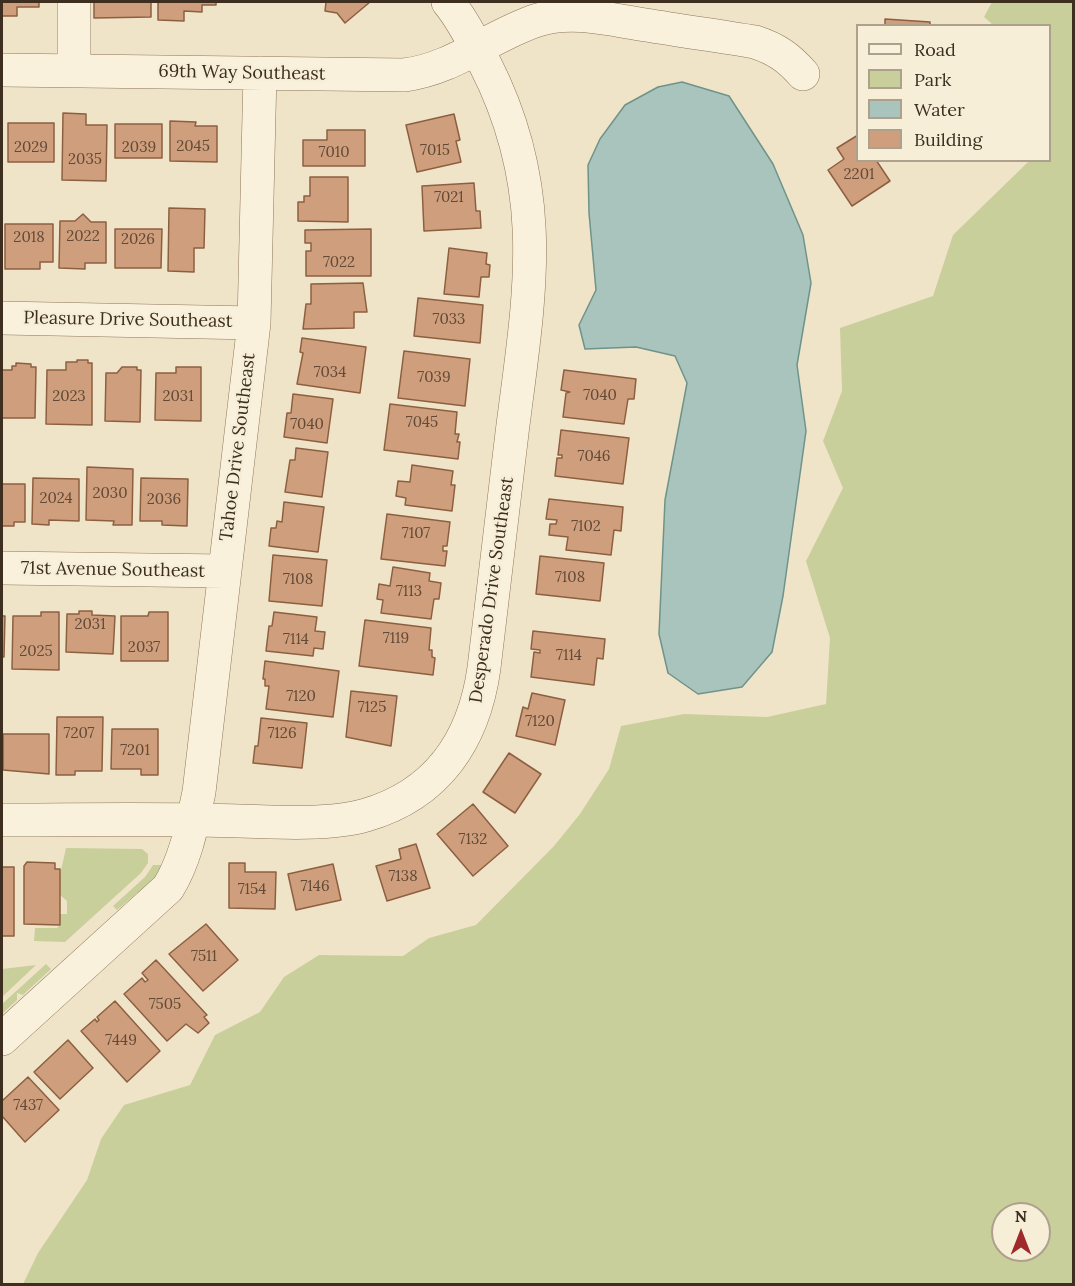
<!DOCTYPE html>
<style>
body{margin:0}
#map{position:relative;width:1075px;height:1286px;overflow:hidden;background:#f0e4c8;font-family:Lora,serif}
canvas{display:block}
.frame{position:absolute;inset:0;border:3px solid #3d2e20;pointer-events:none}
.legend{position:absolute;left:856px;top:24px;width:195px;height:138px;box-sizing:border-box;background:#f7eed8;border:2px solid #ada18e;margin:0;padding:8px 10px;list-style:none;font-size:18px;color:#3d2e20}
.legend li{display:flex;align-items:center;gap:12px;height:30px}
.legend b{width:30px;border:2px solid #ada18e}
.north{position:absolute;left:991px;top:1202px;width:60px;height:60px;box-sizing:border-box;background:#f7eed8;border:2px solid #ada18e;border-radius:50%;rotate:0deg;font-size:16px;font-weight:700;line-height:24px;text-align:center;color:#3d2e20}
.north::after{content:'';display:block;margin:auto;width:21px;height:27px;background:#9e2a2b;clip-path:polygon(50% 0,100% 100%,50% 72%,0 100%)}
</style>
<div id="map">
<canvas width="1075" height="1286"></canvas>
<div class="frame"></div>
<ul class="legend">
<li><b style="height:8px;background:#faf1dc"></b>Road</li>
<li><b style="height:16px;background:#c9cf9b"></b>Park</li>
<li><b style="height:16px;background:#a9c4bc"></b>Water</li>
<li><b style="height:16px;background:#cf9f7d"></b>Building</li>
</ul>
<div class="north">N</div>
</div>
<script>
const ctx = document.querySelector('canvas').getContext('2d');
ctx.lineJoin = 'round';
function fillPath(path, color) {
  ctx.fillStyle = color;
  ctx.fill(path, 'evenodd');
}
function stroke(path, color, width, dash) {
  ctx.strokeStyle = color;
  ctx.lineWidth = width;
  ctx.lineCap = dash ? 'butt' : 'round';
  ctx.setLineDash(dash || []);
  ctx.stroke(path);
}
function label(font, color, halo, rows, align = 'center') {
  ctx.font = font + ' Lora,serif';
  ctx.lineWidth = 5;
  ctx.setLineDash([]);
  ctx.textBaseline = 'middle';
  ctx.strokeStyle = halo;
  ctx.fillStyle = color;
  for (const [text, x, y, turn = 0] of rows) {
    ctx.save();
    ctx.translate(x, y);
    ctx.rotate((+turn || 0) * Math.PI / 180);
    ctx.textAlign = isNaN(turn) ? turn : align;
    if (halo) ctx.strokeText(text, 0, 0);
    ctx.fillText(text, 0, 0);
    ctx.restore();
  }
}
const green = new Path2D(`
 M992,2H1073V1284H23L38,1253L87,1180L101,1139L124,1105L190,1085L215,1035L260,1012L284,977L319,955L403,956L429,938L476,925L554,846L580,814L609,769L621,726L684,714L767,717L826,704L830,638L806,561L843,488L823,441L842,391L840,328L933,296L953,235L1029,161L1050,160V26L993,25L984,17ZM1003,1214H1039V1250H1003Z
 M66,848L142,849L148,854V863L141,873L65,942L34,941L35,928H57L60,925V914H67V901L60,895V875Z
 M153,865H165L146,892L137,893L117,910L113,906L145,877Z
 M46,964L51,969L23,995L17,993V1000L2,1014V1004Z
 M36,965L2,997V969Z`);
const water = new Path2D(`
 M682,82L729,96L773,164L803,235L811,283L797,365L806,431L783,596L772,652L742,687L698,694L668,673L659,634L665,500L687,383L675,356L636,347L585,349L579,325L596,290L589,213L588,165L600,139L625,105L658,87Z`);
const building = new Path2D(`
 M2,2H39V7H17V16H2Z
 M94,2H151V17L94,18Z
 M158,2H216V5H202V12L184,11V21L158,20Z
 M326,2H370L345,23L337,13L325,11Z
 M885,19L930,22V26H885Z
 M63,113L86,114V125H107L106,181L62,180Z
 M454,114L460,140L456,141L461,162L417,172L406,125Z
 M170,121L196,122L195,126H217V162L170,161Z
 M8,123H54V162H8Z
 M115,124H162V158H115Z
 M327,130H365V166H303V140H327Z
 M858,135V160H876L890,181L852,206L828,170L844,159L837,148Z
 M310,177H348V222L298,221V202H304V196H310Z
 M474,183L476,211H480L481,228L424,231L422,186Z
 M169,208L205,209L204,248H194V272L168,271Z
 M83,214L91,222H106V263H85V269L59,268L60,221H75Z
 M5,224H53V262H40V269H5Z
 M115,229H162L161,268H115Z
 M371,229V276H306V251H311V243H305V230Z
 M449,248L487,253L486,264L490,265L489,277H481L479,297L444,294Z
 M363,283L367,312H354V328L303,329L306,304H311V284Z
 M418,298L483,305L480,343L414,336Z
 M302,338L366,347L360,393L297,384L303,353L300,352Z
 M404,351L470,359L465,406L398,398Z
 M77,360H88V363H92V425L46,424L47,370H66V362H77Z
 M16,363L31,364V367H36L35,418H2V370H12V366H16Z
 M122,367H137V370H141L140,422L105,421L106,373H117Z
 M176,367H201V421L155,420L156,373H176Z
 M564,370L636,379L634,399H628L624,424L563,417L566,393L570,392L561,390Z
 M293,394L333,399L327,443L284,437L287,413H291Z
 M390,404L457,412L455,434H459L457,442H460L458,459L384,450Z
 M561,430L629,438L623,484L555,476L557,458H562V455H558Z
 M296,448L328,452L322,497L285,492L290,460H295Z
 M412,465L453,471L451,485H455L452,511L405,505L406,498L396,496L398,481L410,482Z
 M87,467L133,469L132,525H113L114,521L86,520Z
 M33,478L79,479V521L49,520V525L32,524Z
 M141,478L188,479L187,526L162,525V521H140Z
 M2,484H25V522H14V526H2Z
 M549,499L623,507L621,531L614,530L611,555L566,550L568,537L549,535L550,524H556L557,520L546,519Z
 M284,502L324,507L318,552L269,546L271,528H276L277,521L282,522Z
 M387,514L450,522L447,546H443V551H447L445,566L381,559Z
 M273,555L327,560L322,606L269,601Z
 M540,556L604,563L600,601L536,594Z
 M393,567L430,573L429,581L441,583L439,599H434L431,619L381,613L383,600L377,599L379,584L390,586Z
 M79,611H92V615L115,616L113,654L66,652L67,614H79Z
 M41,612H59V670L12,669L13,616H41Z
 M149,612H168V661H121V616H148Z
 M274,612L317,617L315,631L325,632L323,649L314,648L313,656L266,651L269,626H272Z
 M2,616H5L4,657H2Z
 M365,620L431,628L429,650H432V657L435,658L433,675L359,666Z
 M533,631L605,639L603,659L597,658L594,685L531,677L534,652L540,653V650L531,649Z
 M265,661L339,671L333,717L266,709L269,686H265V679H263Z
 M351,691L397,696L391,746L346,737Z
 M532,693L565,700L555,745L516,736L523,707L528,709Z
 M57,717H103L102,771H75V775H56Z
 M261,718L307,723L302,768L253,763L255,746H258Z
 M112,729H158V775H141V769H111Z
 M3,734H49V774L3,770Z
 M509,753L541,774L515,813L483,792Z
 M473,804L508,846L473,876L437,834Z
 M416,844L430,888L387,901L376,866L401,859L399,849Z
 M27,862L55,863V869H60V925L24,924V866Z
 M229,863H245V872H276L275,909L229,908Z
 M333,864L341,900L296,910L288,874Z
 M2,867H14V936H2Z
 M206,924L238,960L203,991L169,954Z
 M156,960L207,1015L204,1017L209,1023L198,1033L186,1024L167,1041L124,994L142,978L145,982L148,980L142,973Z
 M115,1001L160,1051L127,1082L81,1031L95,1019L97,1022L99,1020L97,1017Z
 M68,1040L93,1068L60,1099L34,1072Z
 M28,1077L59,1110L25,1142L2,1116V1101Z`);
const minor = new Path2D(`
 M2,70L404,75C454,69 491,35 538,20C572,9 612,20 646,25C682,31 719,36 755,42C776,49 788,57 803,74
 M74,71V2
 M2,318L254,323
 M2,568L224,571
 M2,820C67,820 132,819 198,820C244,820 324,828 366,815C438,794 474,740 484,668C493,590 503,512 512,433C529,297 551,193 485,64C474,43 463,20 448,2
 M2,1039L168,888C186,859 192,825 199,792L254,323L260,73`);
const numberNames = [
 ["2045",193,147],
 ["2029",31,148],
 ["2039",139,148],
 ["7015",435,151],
 ["7010",334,153],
 ["2035",85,160],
 ["2201",859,175],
 ["7021",449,198],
 ["2022",83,237],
 ["2018",29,238],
 ["2026",138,240],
 ["7022",339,263],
 ["7033",449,320],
 ["7034",330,373],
 ["7039",434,378],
 ["7040",600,396],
 ["2023",69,397],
 ["2031",178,397],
 ["7045",422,423],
 ["7040",307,425],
 ["7046",594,457],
 ["2030",110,494],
 ["2024",56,499],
 ["2036",164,500],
 ["7102",586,527],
 ["7107",416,534],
 ["7108",570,578],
 ["7108",298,580],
 ["7113",409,592],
 ["2031",90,625],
 ["7119",396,639],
 ["7114",296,640],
 ["2037",144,648],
 ["2025",36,652],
 ["7114",569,656],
 ["7120",301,697],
 ["7125",372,708],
 ["7120",540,722],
 ["7207",79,734],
 ["7126",282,734],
 ["7201",135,751],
 ["7132",473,840],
 ["7138",403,877],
 ["7146",315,887],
 ["7154",252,890],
 ["7511",204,957],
 ["7505",165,1005],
 ["7449",121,1041],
 ["7437",28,1106]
];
const streetNames = [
 ["69th Way Southeast",242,73,1],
 ["Pleasure Drive Southeast",128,320,1],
 ["Tahoe Drive Southeast",238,447,-83],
 ["71st Avenue Southeast",113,570,1],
 ["Desperado Drive Southeast",492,590,-82]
];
fillPath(green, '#c9cf9b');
fillPath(water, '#a9c4bc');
stroke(water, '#6f938a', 1.5);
fillPath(building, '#cf9f7d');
stroke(building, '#8d5f41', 1.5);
stroke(minor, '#8d765c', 34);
stroke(minor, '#faf1dc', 33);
label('15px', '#624a37', null, numberNames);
label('18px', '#3d2e20', '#f7eed8', streetNames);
</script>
